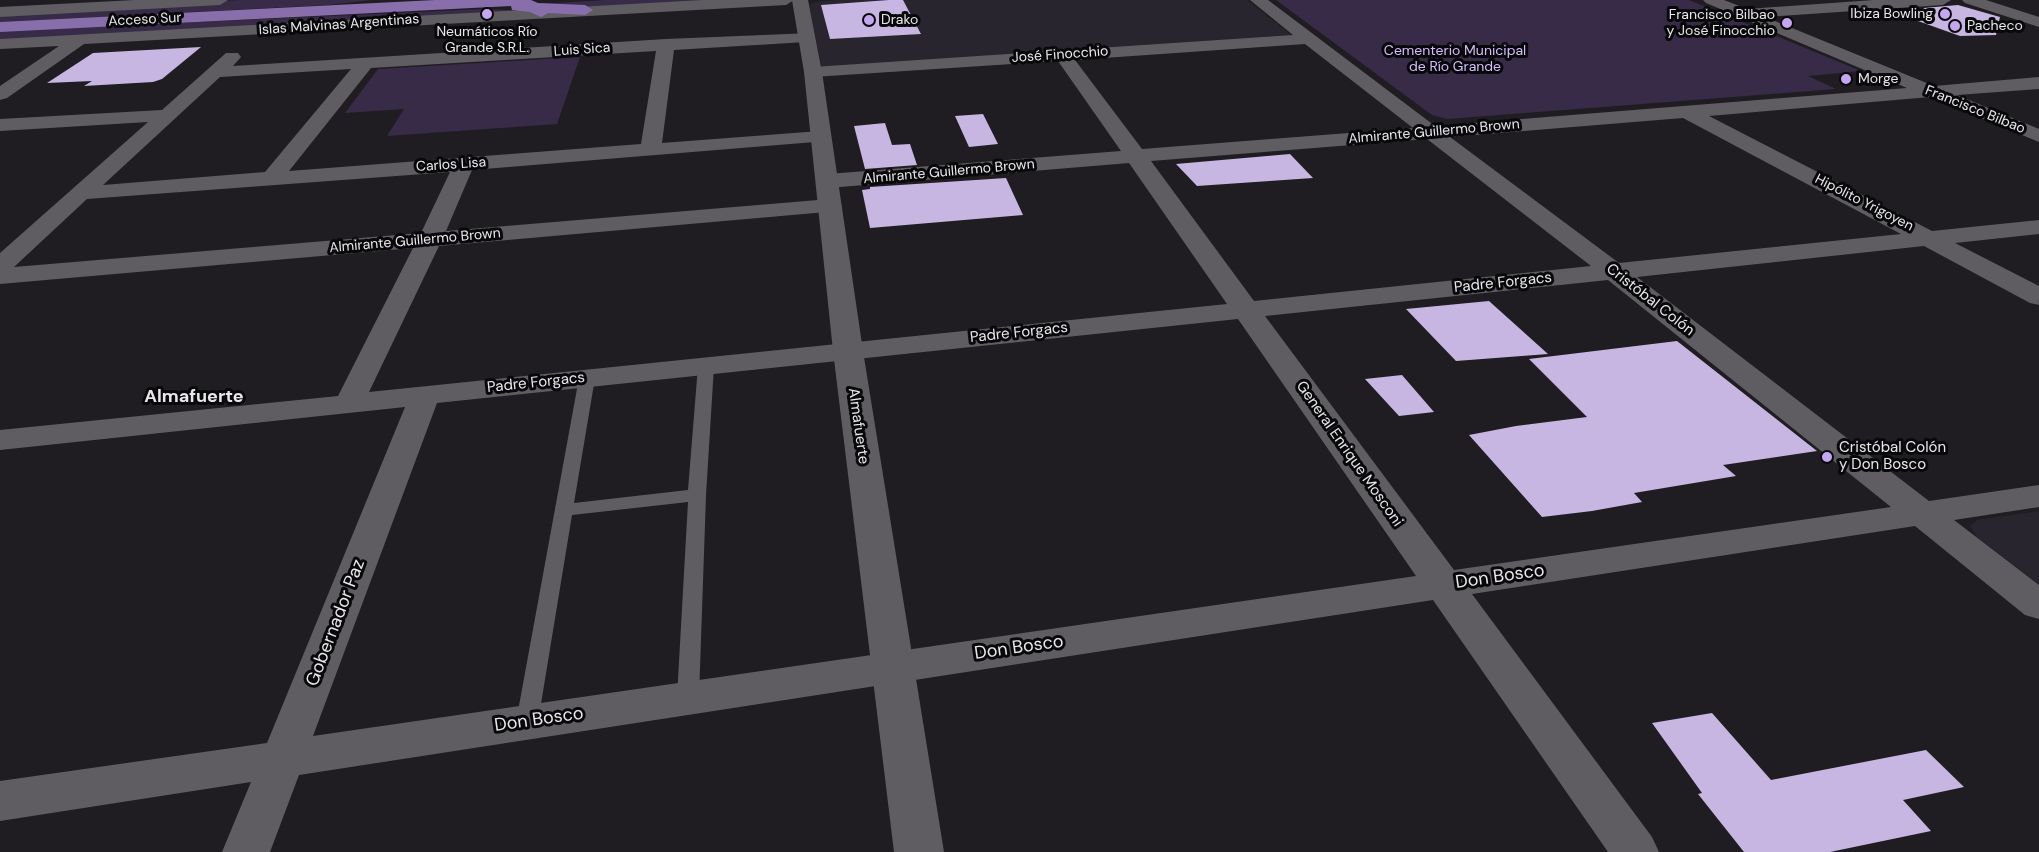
<!DOCTYPE html>
<meta charset="utf-8">
<style>
body{margin:0}
canvas{display:block;background:#1f1d21}
</style>
<canvas width="2039" height="852"></canvas>
<script>
const ctx = document.querySelector('canvas').getContext('2d');
ctx.lineJoin = 'round';
function fillPath(path, color) {
  ctx.fillStyle = color;
  ctx.fill(path, 'evenodd');
}
function stroke(path, color, width, dash) {
  ctx.strokeStyle = color;
  ctx.lineWidth = width;
  ctx.lineCap = dash ? 'butt' : 'round';
  ctx.setLineDash(dash || []);
  ctx.stroke(path);
}
function label(font, color, halo, rows, align = 'center') {
  ctx.font = font + ' "DM Sans",sans-serif';
  ctx.lineWidth = 6;
  ctx.setLineDash([]);
  ctx.textBaseline = 'middle';
  ctx.strokeStyle = halo;
  ctx.fillStyle = color;
  for (const [text, x, y, turn = 0] of rows) {
    ctx.save();
    ctx.translate(x, y);
    ctx.rotate((+turn || 0) * Math.PI / 180);
    ctx.textAlign = isNaN(turn) ? turn : align;
    if (halo) ctx.strokeText(text, 0, 0);
    ctx.fillText(text, 0, 0);
    ctx.restore();
  }
}
const built = new Path2D(`
 M836,0H1247L1291,35L822,67L809,5L816,2Z
 M2039,511V584L1977,537L1970,526L1977,520Z`);
const green = new Path2D(`
 M239,0H372L328,5L0,22V14Z
 M606,0H743L580,7L536,4Z
 M1276,0H1689L1861,71L1808,76L1836,89L1447,119L1432,115Z
 M484,9L534,11L0,41V31Z
 M580,57L557,124L387,136L404,109L345,113L378,69Z`);
const building = new Path2D(`
 M889,0H903L921,34L830,39L821,5Z
 M1958,5L2000,17L1996,35L1960,36L1890,11Z
 M201,47L162,79L153,82L84,86L92,81L47,83L93,53Z
 M983,114L998,144L969,147L955,116Z
 M885,123L892,145L910,144L917,165L865,169L854,126Z
 M1290,154L1313,178L1197,186L1176,164Z
 M1006,178L1023,215L870,228L862,190L870,189V187Z
 M1489,301L1548,354L1456,361L1406,309Z
 M1677,341L1817,451L1723,465L1736,476L1634,493L1642,502L1592,511L1542,517L1469,435L1516,426L1587,417L1529,359Z
 M1402,375L1434,412L1399,416L1365,379Z
 M1712,713L1771,780L1926,750L1964,787L1903,800L1931,831L1830,852H1744L1698,794L1702,793L1652,723Z`);
const service = new Path2D(`
 M706,361L714,366L706,495L699,697L696,703L688,706L680,703L677,697L688,502L572,515L538,722L535,728L527,731L519,728L516,722L579,378L587,373L595,378L574,503L688,490L698,366Z`);
const minor = new Path2D(`
 M135,0H228L220,5L0,17V7Z
 M703,0H794L786,5L84,44L7,98L0,100V86L59,46L0,49V39Z
 M1250,0H1268L1435,126L1907,88L1706,3L1703,0H1724L1747,9L1874,0H1951L1943,5L1765,17L1934,86L2039,77V89L1957,95L2039,129V142L1930,97L1709,116L1932,231L2039,220V234L1955,243L2039,286V305L2030,303L1924,246L1637,277L1929,501L2039,485V507L1954,520L2039,585V619L2025,615L1915,526L1472,594L1652,837L1659,852H1608L1433,600L299,775L270,852H222L251,782L0,821V781L267,743L405,407L0,450V430L338,396L413,248L0,284V253L148,122L0,131V119L162,110L226,53H238L241,57L233,66L666,39L812,33L814,37L806,42L674,50L662,143L820,131L827,133L830,137L827,141L472,170L446,231L830,199L838,201L842,206L838,211L439,246L369,392L1227,304L1129,163L828,188L820,186L817,181L820,176L828,174L1121,151L1058,61L813,77L807,76L804,72L807,68L813,67L1293,35ZM1305,44L1413,128L1142,149L1075,60ZM656,51L641,144L289,171L371,68ZM351,69L265,172L103,185L220,77ZM1683,118L1901,234L1619,263L1450,137ZM1427,139L1591,266L1254,301L1151,161ZM450,172L421,233L14,267L87,199ZM1608,280L1891,507L1454,570L1265,316ZM1238,319L1416,576L313,736L437,403Z
 M1962,0H1986L2039,17V27L1965,3Z`);
const tertiary = new Path2D(`
 M792,0H808L822,72L863,351L944,852H894L833,351L804,72Z`);
const primary = new Path2D(`
 M435,0H531L538,3L585,5L593,10L585,15L548,13L541,17L530,12L512,10L511,6L0,32V22Z`);
const markers = [
 [487,14,6,"#c5a7f1"],
 [1945,14,6,"#c5a7f1"],
 [869,20,6,"#c5a7f1"],
 [1787,23,6,"#c5a7f1"],
 [1955,26,6,"#c5a7f1"],
 [1846,79,6,"#c5a7f1"],
 [1827,457,6,"#c5a7f1"]
];
const farPoinames = [
 ["Ibiza Bowling",1933,14,"right"],
 ["Francisco Bilbao",1775,15,"right"],
 ["y José Finocchio",1775,31,"right"],
 ["Drako",881,20],
 ["Pacheco",1967,26],
 ["Neumáticos Río",487,32,"center"],
 ["Grande S.R.L.",487,48,"center"],
 ["Morge",1858,79]
];
const farStreetnames = [
 ["Acceso Sur",145,20,-3],
 ["Islas Malvinas Argentinas",339,25,-4],
 ["Luis Sica",582,50,-4],
 ["José Finocchio",1060,55,-4],
 ["Francisco Bilbao",1975,110,22],
 ["Almirante Guillermo Brown",1434,132,-5],
 ["Carlos Lisa",451,165,-4],
 ["Almirante Guillermo Brown",949,172,-5],
 ["Hipólito Yrigoyen",1864,203,27],
 ["Almirante Guillermo Brown",415,241,-5]
];
const farParknames = [
 ["Cementerio Municipal",1455,51],
 ["de Río Grande",1455,67]
];
const streetNames = [
 ["Padre Forgacs",1503,283,-6],
 ["Cristóbal Colón",1650,300,38],
 ["Padre Forgacs",1019,333,-6],
 ["Padre Forgacs",536,383,-6],
 ["Almafuerte",858,426,82],
 ["General Enrique Mosconi",1349,454,55]
];
const poiNames = [
 ["Cristóbal Colón",1839,448],
 ["y Don Bosco",1839,465]
];
const quarterNames = [
 ["Almafuerte",194,397]
];
const nearStreetnames = [
 ["Don Bosco",1500,577,-8],
 ["Gobernador Paz",336,623,-69],
 ["Don Bosco",1019,648,-8],
 ["Don Bosco",539,720,-8]
];
fillPath(built, '#29252f');
fillPath(green, '#372b47');
fillPath(building, '#c7b6e1');
fillPath(service, '#5f5d62');
fillPath(minor, '#5f5d62');
fillPath(tertiary, '#5f5d62');
fillPath(primary, '#896eac');
for (const [x, y, r, color] of markers) {
  const dot = new Path2D();
  dot.arc(x, y, r, 0, 2 * Math.PI);
  ctx.fillStyle = color;
  ctx.fill(dot);
  stroke(dot, '#08080a', 2);
}
label('14px', '#e9e7ea', '#08080a', farPoinames, 'left');
label('14px', '#e9e7ea', '#08080a', farStreetnames);
label('14px', '#d7bdfe', '#08080a', farParknames);
label('15px', '#e9e7ea', '#08080a', streetNames);
label('15px', '#e9e7ea', '#08080a', poiNames, 'left');
label('bold 18px', '#e9e7ea', '#08080a', quarterNames);
label('18px', '#e9e7ea', '#08080a', nearStreetnames);
</script>
